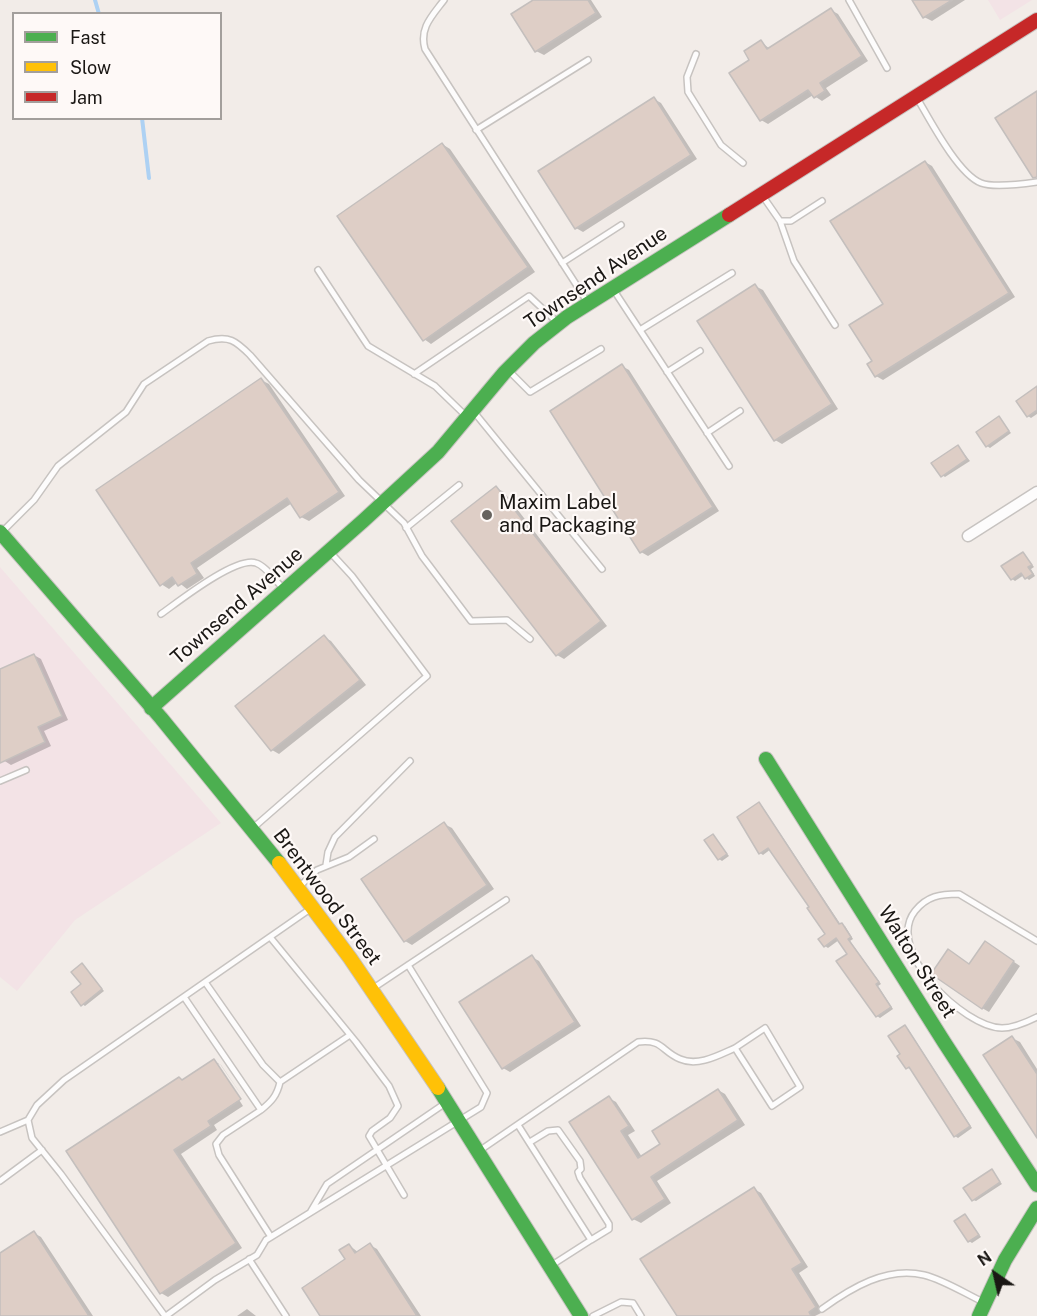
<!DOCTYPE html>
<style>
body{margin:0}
#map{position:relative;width:1037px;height:1316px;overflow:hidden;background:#f2ece8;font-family:"Public Sans",sans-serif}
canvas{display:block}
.legend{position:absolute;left:12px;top:12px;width:210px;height:108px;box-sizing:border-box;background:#fef9f7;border:2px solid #a39f9c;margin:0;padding:8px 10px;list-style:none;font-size:18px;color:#1a1714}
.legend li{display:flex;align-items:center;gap:12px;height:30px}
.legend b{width:30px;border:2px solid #a39f9c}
.north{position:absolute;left:965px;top:1244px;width:60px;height:60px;-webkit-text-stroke:4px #fef9f7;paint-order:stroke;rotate:326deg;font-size:16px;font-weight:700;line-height:24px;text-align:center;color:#1a1714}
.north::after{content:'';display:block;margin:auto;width:21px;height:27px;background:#1a1714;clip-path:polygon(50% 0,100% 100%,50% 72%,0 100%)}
</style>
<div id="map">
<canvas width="1037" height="1316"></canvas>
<ul class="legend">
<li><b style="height:8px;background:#4caf50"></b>Fast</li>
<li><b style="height:8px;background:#ffc107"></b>Slow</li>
<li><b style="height:8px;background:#c62828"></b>Jam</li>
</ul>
<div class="north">N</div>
</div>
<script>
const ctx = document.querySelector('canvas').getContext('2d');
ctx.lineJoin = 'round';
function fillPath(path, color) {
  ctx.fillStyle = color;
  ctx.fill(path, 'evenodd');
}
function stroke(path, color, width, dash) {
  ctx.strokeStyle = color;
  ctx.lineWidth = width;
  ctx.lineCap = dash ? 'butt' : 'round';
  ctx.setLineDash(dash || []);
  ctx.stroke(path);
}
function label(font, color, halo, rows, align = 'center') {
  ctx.font = font + ' "Public Sans",sans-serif';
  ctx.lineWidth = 4.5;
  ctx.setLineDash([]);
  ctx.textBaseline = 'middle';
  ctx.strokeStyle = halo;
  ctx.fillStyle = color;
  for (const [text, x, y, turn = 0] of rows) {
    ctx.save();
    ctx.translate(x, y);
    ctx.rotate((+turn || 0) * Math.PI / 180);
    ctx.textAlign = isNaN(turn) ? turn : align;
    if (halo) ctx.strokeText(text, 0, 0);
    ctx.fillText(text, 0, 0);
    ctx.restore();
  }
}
const industrial = new Path2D(`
 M988,0H1032L1000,20Z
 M0,567L221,823L75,920L17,991L0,977Z`);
const shadow = new Path2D(`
 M536,0H591L602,17L544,55L536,51Z
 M913,0H965L932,21L924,17Z
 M831,10L838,14L868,61L826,88L831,95L822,101L813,95L768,124L761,120L751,60L761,42L770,49Z
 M654,99L661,103L697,159L583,232L576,228Z
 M442,144L450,149L535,272L431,344L424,339Z
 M925,162L932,166L1015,297L883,380L876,376L874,361L885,304Z
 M755,286L763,290L838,409L782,444L775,440Z
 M622,366L629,370L719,511L648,556L641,552Z
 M261,380L269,384L345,496L309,521L301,517L292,503L197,568L204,578L187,589L178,582L169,589L161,584Z
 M1037,388V414L1031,418L1028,416Z
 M999,418L1011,433L990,448L987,446Z
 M958,446L970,461L945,477L942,475Z
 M496,488L504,492L607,626L564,659L557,655Z
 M1023,553L1034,567L1031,569L1035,576L1029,580L1024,575L1015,581L1012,579Z
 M324,637L331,641L366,685L279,754L272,750Z
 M34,655L41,659L68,720L44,731L51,746L11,765L3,760L0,753V671Z
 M759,804L762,806L841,925L845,926L853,939L850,941L881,984L878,986L893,1009L880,1018L877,1016L849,954L839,940L828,948L825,946L827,934L771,849L763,855L760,853Z
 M444,824L452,828L494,889L412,945L405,941Z
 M713,836L729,856L722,861L719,859Z
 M992,947L1020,966L989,1012L982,1008L970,965Z
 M532,957L539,961L581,1026L510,1072L503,1068Z
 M82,965L104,991L85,1006L82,1004Z
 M905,1027L908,1029L972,1128L958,1138L955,1136L911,1069L907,1068L902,1054Z
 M1012,1038L1020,1042L1037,1069V1132Z
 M214,1061L221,1065L247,1103L220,1064H216L243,1106L214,1125L217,1130L181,1154L242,1248L168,1297L161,1293L179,1078L184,1081Z
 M718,1090L725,1094L745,1125L657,1181L671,1203L641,1223L633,1219L609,1098L616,1102L635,1131L628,1135L642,1157L662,1144Z
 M992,1171L1002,1184L976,1201L973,1200Z
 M754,1189L761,1193L808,1267L799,1273L823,1312L815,1316H678Z
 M965,1216L981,1237L972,1243L969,1241Z
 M34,1233L41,1237L93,1316H0V1255Z
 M349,1245L359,1253L370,1245L377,1249L421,1316H322L347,1260Z
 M247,1309L256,1316H237Z`);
const stream = new Path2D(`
 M95,0L99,14
 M142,118L149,178`);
const building = new Path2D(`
 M533,0H588L596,13L535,52L511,14Z
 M912,0H952L923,18Z
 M831,8L862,56L820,83L825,91L814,98L808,90L760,121L729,73L749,60L744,51L761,40L767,49Z
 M1037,91V177L1033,178L995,118Z
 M654,97L691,155L575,229L538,171Z
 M442,143L528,267L423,341L337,216Z
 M925,161L1009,293L875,377L867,364L872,361L849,325L883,304L830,221Z
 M755,284L832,404L774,441L697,321Z
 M622,364L713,507L640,553L550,411Z
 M261,378L339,492L300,518L287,498L191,563L197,574L178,586L172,577L160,586L96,490Z
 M1037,386V410L1027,417L1016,401Z
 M999,416L1009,431L986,447L976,432Z
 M958,445L967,459L941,477L931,463Z
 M496,486L601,621L556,656L451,521Z
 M1023,552L1032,565L1028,567L1033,574L1025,579L1021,573L1011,580L1001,566Z
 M324,635L360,680L271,751L235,706Z
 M34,654L62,716L38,727L45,742L0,763V669Z
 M759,802L822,898L839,924L842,923L851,937L848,939L879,982L876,984L891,1007L876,1017L836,961L847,954L836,938L824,947L818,939L825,934L807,908L809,907L768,848L759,854L737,817Z
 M444,822L487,885L404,942L361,879Z
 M713,834L727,854L718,860L704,840Z
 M985,941L1014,961L982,1009L931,974L948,949L969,964Z
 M532,955L575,1022L502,1069L459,1002Z
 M82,963L102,989L81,1006L71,992L81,984L71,972Z
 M905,1025L970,1126L954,1137L909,1067L906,1069L897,1056L900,1054L888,1036Z
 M1012,1036L1037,1074V1138L983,1055Z
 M214,1059L241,1099L208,1121L211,1126L174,1150L236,1243L160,1294L66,1151L179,1077L182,1080Z
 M718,1089L738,1120L651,1177L665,1199L632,1220L569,1122L609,1096L629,1126L621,1131L638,1158L660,1144L652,1131Z
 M992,1169L1000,1182L972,1201L963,1188Z
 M754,1187L802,1263L792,1269L816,1307L809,1312L811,1316H677L640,1259Z
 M965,1214L979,1235L968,1242L954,1221Z
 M34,1231L89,1316H0V1253Z
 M370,1243L417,1316H320L302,1288L345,1259L339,1250L349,1244L355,1253Z`);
const lane = new Path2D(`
 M444,0C432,16 419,28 425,49L588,303
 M849,0L887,68
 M696,54L687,77L688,92L721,145L743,163
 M917,98C930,120 958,174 981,183C994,188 1023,184 1037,182
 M476,130L588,60
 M762,195L780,221H791L822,201
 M780,221L794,261L835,325
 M562,263L621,225
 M318,270L368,346L435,386L466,416
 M613,289L729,466
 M640,330L732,273
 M509,371L530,392L601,349
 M667,372L700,351
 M414,374L529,296L558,323
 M474,412L602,569
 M707,433L740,411
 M406,528L459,485
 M2,532L34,500L58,466L126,412L144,384L208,341C229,335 236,341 250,355L359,480L404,523L422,556L471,621L507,620L530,639
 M161,614C178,602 236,556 256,563C266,566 276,582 284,589
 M0,781L26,770
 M253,828L427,676L352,576L329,551
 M326,865L328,852L335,837L410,761
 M299,887L317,870L349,857L374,839
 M270,937L356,1042L389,1086L398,1106L390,1118L372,1131L369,1136L404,1195
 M1037,941L959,894C940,894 927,896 915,911C884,950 963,1027 1002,1028C1014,1028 1027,1022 1037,1017
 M408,965L506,900
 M205,982L263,1065L280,1082
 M184,997L261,1110L223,1135L216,1144L219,1155L271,1237
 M261,1110C271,1102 277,1096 280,1082L350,1035
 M518,1125L591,1240L552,1265
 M0,1132L28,1120
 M530,1142L548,1131L558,1130L580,1161L581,1169L578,1172L580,1178L609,1224V1229L591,1240
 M479,1151L638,1042C663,1039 661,1051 680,1059C698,1067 719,1055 735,1048L772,1106L800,1087L765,1028L735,1048
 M0,1181L42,1150
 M311,1211L327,1184L447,1102
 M249,1259L286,1316
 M822,1309C851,1288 887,1266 924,1275C944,1280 964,1293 983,1302
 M165,1316L61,1174L32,1138L28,1120L37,1105L64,1080L313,907
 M166,1316L215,1280L257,1255L266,1240L481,1107L487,1093L408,965L372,989
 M593,1316L621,1302L633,1303L641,1316`);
const street = new Path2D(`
 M968,536L1037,492`);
const fast = new Path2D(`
 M0,532L161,718L279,863
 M151,708L363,521L438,452L504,373L534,343L567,317L729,215
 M766,759L944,1042L1037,1185
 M438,1088L581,1316
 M979,1316L1005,1260L1037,1208`);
const slow = new Path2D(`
 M279,863L350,958L438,1088`);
const jam = new Path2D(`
 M729,215L1037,20`);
const markers = [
 [487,515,6,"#66625e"]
];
const streetNames = [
 ["Townsend Avenue",596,278,-34],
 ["Townsend Avenue",237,606,-41],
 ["Brentwood Street",327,897,53],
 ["Walton Street",917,962,58]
];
const poiNames = [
 ["Maxim Label",499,503],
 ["and Packaging",499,526]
];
fillPath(industrial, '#f3e3e6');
fillPath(shadow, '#0003');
stroke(stream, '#add1f3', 4);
fillPath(building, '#decec6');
stroke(building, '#c4bfbd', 1.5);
stroke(lane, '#c7c3c0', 8);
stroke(street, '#c7c3c0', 13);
stroke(fast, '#c7c3c0', 16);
stroke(slow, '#c7c3c0', 16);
stroke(jam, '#c7c3c0', 16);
stroke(lane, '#fdfcfc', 5);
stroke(street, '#fdfcfc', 10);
stroke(fast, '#4caf50', 14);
stroke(slow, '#ffc107', 14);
stroke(jam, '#c62828', 14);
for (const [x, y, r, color] of markers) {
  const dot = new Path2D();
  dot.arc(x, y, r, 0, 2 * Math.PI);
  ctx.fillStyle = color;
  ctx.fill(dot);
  stroke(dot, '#fef9f7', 2);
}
label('20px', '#1a1714', '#fef9f7', streetNames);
label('20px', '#1a1714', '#fef9f7', poiNames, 'left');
</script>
